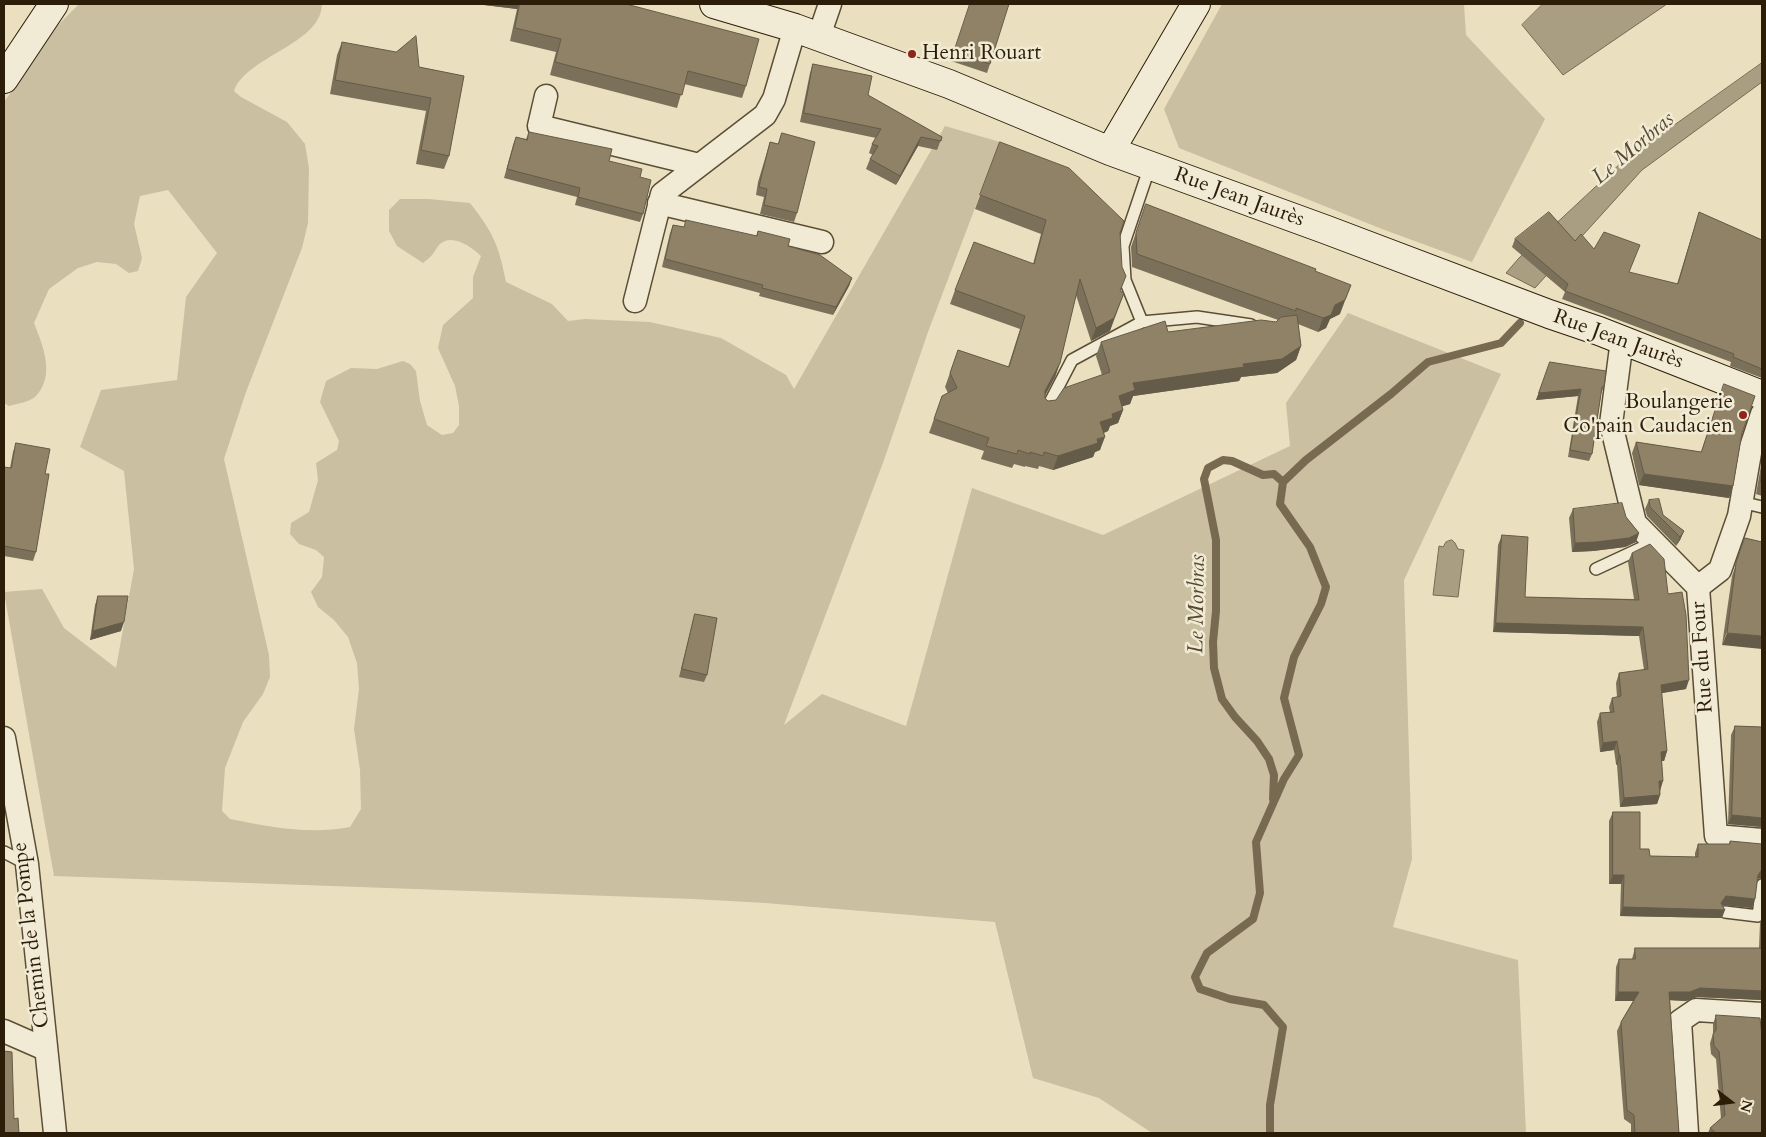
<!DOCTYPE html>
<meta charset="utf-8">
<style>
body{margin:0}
#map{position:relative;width:1766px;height:1137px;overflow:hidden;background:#eae0bf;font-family:Cardo,serif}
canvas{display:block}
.frame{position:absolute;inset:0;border:5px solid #2c1d08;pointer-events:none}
.north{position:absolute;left:1706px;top:1077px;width:50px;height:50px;-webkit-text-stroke:4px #f1ebd5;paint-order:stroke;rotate:105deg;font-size:14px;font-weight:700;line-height:20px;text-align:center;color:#2c1d08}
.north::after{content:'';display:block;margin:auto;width:18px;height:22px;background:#2c1d08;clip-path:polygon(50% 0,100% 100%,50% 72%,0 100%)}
</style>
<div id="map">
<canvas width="1766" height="1137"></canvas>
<div class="frame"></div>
<div class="north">N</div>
</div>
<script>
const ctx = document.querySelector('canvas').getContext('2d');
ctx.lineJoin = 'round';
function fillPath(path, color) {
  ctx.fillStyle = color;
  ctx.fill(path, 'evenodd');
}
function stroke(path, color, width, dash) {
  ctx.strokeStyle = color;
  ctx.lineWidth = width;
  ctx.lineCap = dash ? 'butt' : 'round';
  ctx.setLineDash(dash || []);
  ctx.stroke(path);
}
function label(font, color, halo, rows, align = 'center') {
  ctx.font = font + ' Cardo,serif';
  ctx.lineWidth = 5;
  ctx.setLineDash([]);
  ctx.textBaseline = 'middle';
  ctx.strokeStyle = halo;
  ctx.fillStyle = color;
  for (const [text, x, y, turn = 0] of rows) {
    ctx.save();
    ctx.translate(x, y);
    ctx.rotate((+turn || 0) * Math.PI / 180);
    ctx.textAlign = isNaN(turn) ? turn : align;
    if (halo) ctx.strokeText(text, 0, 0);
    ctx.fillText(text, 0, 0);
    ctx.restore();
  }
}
const green = new Path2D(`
 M79,4H322C321,45 246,56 234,91L241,97L287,122L305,144L309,168L308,223L302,248L246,392L224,459L269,655L270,677L263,694L243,722L225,768L222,811L230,819C271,827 308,835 350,827L361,809L360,770L354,729L359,689L357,663L348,637L334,620L318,607L311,592L322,577L324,557L316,550L299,544L290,534L291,523L309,512L318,480L316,463L337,450L339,441L320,402L326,381L351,368L377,369L403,361L410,364L416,371L420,401L427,425L442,435L453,433L459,425V406L455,386L438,348L443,325L473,298V277L481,256C472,247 451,232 439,245C436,248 435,252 432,255C430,258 426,260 423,263L397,246L389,231V210L400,199H429L470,203C493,232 499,246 506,282L552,304L568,321L585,319L650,322L721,338L786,375L794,389L945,126L1000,142L928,332L884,460L784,725L822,694L906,726L972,488L1103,535L1290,446L1286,403L1348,313L1501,374L1404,580L1412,859L1393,927L1518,960L1526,1133H1152L1099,1098L1033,1078L995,922L765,903L693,899L54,876L4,592L42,589L64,628L116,668L134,569L124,471L80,447L101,390L177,380L186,297L217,253L168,190L140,196L134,224L142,258L138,271L129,273L116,264L97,262L78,268L49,289L34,323C43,346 56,376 35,397C29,402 16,404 9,406L4,403V102L58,25Z
 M1222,4H1464L1466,35L1545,119L1472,262L1382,229L1179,148L1164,109Z`);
const water = new Path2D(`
 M1543,4H1667L1563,75L1522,25Z
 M1762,63V82L1642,170L1535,288L1506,273L1519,258L1621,163Z
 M1452,540L1455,543L1458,549L1464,550L1458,597L1433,595L1439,546L1443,547L1446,542Z`);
const stream = new Path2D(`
 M1273,799L1274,775L1269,759L1257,741L1235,717L1222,699L1214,668L1213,642L1216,611V540L1204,479L1208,468L1223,460L1232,461L1263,475L1274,474L1283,482
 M1270,1133V1105L1283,1027L1264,1005L1230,999L1200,989L1195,977L1207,953L1253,919L1260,893L1256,842L1284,779L1299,755L1284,698L1294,657L1321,604L1326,587L1310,547L1280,504L1283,482L1306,460L1391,394L1428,362L1501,343L1520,323`);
const lane = new Path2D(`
 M1142,322L1125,280L1123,246L1150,166
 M1047,408L1072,360L1142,322L1197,317L1251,325
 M1741,502L1762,507
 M1596,569L1654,542
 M4,852L27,864
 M1725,912L1758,916L1762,885`);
const street = new Path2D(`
 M819,36L830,4
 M546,96L539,126L699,165
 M659,203L822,242
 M635,301L662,194L765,115L774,99L795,28
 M1622,340L1611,424L1635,523L1698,587L1716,836L1762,840
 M1698,587L1720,570L1739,516L1751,447L1762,414
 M4,738L27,864L55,1133
 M4,1031L45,1049
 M1687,1133L1680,1021L1696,1010L1762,1014`);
const secondary = new Path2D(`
 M714,4L795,28L949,84L1110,151L1327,230L1549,314L1599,331L1762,395
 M4,79L54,4
 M1110,151L1196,4`);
const wall = new Path2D(`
 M476,4H626L746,86L742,98L684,84L677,108L550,75L556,52L510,41L517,9Z
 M970,4L990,64L987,73L951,61Z
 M342,42L419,67L464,76L449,156L444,169L416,164L426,111L330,94L337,55Z
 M813,64L942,137L937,150L918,146L896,185L866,169L870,159L873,155L869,153L872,144L876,138L800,122L810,73Z
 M529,132L609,161L640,177L643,214L640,222L575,205L577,197L504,178L513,145L516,137L526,139Z
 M782,133L797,213L794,222L760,214L764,197L756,195L758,182L770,142L778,144Z
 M1000,142L1120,233V291L1110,331L1091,341L1076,295L1060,363L1055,377L1045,395V398L1048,401L1056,400L1102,375L1096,356L1101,342L1168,332L1276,322L1278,320L1132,267L1131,247L1146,204L1315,271L1340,314L1330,319L1326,328L1318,332L1298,324L1301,346L1296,360L1277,373L1241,377L1239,381L1133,396L1130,404L1122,406L1123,410L1118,423L1110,426L1108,431L1104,433L1100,450L1095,452L1093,457L1053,470L1039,466L1038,469L1025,466V467L1014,464L1012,468L981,459L984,451L929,433L942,396L948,393L945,387L958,350L1008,367L1020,329L950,304L955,290L1033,264L1041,234L975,209Z
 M1699,212L1762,240V378L1730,366L1731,362L1562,299L1565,292L1512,247L1515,239L1575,241L1594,249L1630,273L1677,284Z
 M673,225L684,227L756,236L758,231L852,278L849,286L833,315L759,296L760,293L662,267L670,233Z
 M1550,362L1604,386L1601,394L1592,454L1589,461L1568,457L1578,396L1536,400Z
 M1742,433L1733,486L1729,498L1639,485L1632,453L1636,442L1701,452Z
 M16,443L45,474L36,552L33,561L4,556V469L10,468L13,452Z
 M1762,460V496L1756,494Z
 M1649,500L1663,515L1684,531L1680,540L1676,546L1647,516L1645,509Z
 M1573,509L1626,517L1639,533L1636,542L1625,547L1593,551L1572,552L1569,518Z
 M1502,535L1525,597L1634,599L1628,562L1632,553L1668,594L1686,689L1661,693L1667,751L1664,761H1662L1660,795L1657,804L1620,807L1617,765L1616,764L1614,750L1600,752L1597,722L1600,713L1610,712L1609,707L1612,698L1617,697L1616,683L1619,673L1644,670L1639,636L1493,632L1498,545Z
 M1745,538L1762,542L1722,645L1732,576Z
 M98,596L121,631L90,640L95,605Z
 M695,614L707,675L704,682L679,677L693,621Z
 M1735,726L1762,727V827L1728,824L1731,735Z
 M1613,812L1640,849L1650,856L1695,857V853L1698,844H1729L1730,841L1759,878L1757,881L1752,908L1723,905L1722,918L1620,916L1621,884H1609V821Z
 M1762,916V1000L1697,997L1686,1001L1670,1000L1679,1133H1631V1124L1624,1119L1617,1031L1621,1022L1633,1001H1615L1616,967L1619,959H1632L1635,948H1759L1760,923Z
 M1716,1015L1762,1133H1708L1710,1128L1721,1119L1716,1059L1711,1054L1710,1043L1713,1034V1024Z`);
const shadedWall = new Path2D(`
 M476,4H519L517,9Z
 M921,137L918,146L896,185L900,176Z
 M852,278L849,286L833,315L836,307Z
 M1351,285L1340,314L1330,319L1326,328L1318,332L1323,318Z
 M1124,293L1110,331L1091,341L1096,328Z
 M1301,346L1296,360L1277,373L1241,377L1239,381L1133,396L1130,404L1114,409L1119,396L1133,383L1243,364Z
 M1060,363L1055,377L1040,405L1045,391Z
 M1581,389L1578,396L1536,400L1539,393Z
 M1123,410L1118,423L1110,426L1108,431L1095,436L1100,422L1112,414Z
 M1105,437L1100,450L1095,452L1093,457L1053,470L1058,456Z
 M1644,474L1733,486L1729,498L1639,485Z
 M1684,531L1680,540L1676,546L1680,537Z
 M1639,533L1636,542L1625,547L1593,551L1572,552L1575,543Z
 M124,622L121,631L90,640L93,631Z
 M1496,623L1643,627L1639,636L1493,632Z
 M1727,633L1762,636V649L1722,645Z
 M1689,680L1686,689L1657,694L1661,685Z
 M1617,741L1614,750L1600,752L1603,743Z
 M1667,751L1664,761H1658L1661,752Z
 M1619,755H1620L1617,765L1616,764Z
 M1659,781H1663L1660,791Z
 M1660,795L1657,804L1620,807L1624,798Z
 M1732,815L1762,818V827L1728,824Z
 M1762,869V879L1759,878L1755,884L1758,875Z
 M1613,875H1624L1621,884H1609Z
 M1726,896L1755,899L1752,908L1723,905L1719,909L1725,910L1722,918L1620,916L1623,907L1721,903Z
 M1700,988L1762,991V1000L1697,997L1686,1001L1666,1000L1669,992Z
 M1618,992H1639L1635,1001H1615Z`);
const building = new Path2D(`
 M520,4H626L759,39L746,86L688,71L682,95L555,62L561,39L515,28Z
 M970,4H1009L990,64L954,52Z
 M416,36L419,67L464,76L449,156L421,150L431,98L335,80L342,42L396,52Z
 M813,64L872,76L868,95L942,137L941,141L921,137L900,176L870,159L878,146L872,144L881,129L804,113Z
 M529,132L612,149L609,161L642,169L640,177L651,180L643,214L578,197L580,188L507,169L516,137L527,140Z
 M782,133L815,142L797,213L764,205L767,189L759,187L762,174L770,142L778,144Z
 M1000,142L1069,168L1124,221L1120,233L1122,267L1126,276L1120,291L1124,293L1114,318L1096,328L1080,279L1060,363L1045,391V398L1048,401L1056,400L1064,388L1110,372L1101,342L1165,321L1168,332L1261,320L1276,322L1281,317L1297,315L1301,346L1282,359L1243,364L1244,367L1133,383L1135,390L1119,396L1123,410L1112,414L1113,418L1100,422L1105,437L1097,439L1098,443L1058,456L1044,452L1043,456L1030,452V454L1018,450L1017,454L986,446L989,438L934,419L942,396L957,388L950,373L958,350L1009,367L1025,316L955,290L974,242L1034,264L1046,220L980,195Z
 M1146,204L1316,269L1315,271L1351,285L1345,300L1335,305L1331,315L1323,318L1296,308V311L1137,254L1136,233Z
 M1549,212L1575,241L1581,234L1594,249L1604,232L1640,245L1629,272L1678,284L1699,212L1762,240V369L1733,357L1734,354L1565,291L1568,284L1515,239Z
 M686,220L757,236L758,231L790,239L788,246L820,255L852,278L836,307L762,288L763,285L665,259L673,225L684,227Z
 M1550,362L1606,371L1604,386L1602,387L1592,454L1570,450L1581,389L1539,393Z
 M1724,384L1755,396L1742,433L1733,486L1644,474L1636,442L1701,452Z
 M16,443L50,449L45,474H49L36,552L4,546V467L11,468Z
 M1762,472V482H1761Z
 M1659,499L1663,515L1684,531L1680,537L1650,507L1649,500Z
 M1622,503L1626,517L1639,533L1629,538L1596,542L1575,543L1573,509Z
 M1502,535L1528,537L1525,597L1639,600L1632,553L1650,544L1664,559L1668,594L1682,592L1686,615L1689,680L1661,685L1667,751L1661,752L1663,781H1659L1660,795L1624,798L1620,755H1619L1617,741L1603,743L1600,713L1614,712L1612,698L1621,696L1619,673L1648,669L1643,627L1496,623Z
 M1745,538L1762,542V636L1727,633L1736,563Z
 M98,596H128L124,622L93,631Z
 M695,614L717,618L707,675L682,669Z
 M1735,726L1762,727V818L1732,815Z
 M1613,812H1640V849H1649L1650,856L1698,857V844H1730V841L1762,844V869L1758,875L1755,899L1726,896L1721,903L1725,910L1623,907L1624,875H1613Z
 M1635,948H1762V991L1700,988L1690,992H1669L1679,1133H1635L1634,1115L1627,1110L1621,1022L1639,992H1618L1619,959H1635Z
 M1716,1015L1760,1018L1762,1036V1133H1716L1710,1128L1725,1115L1719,1051L1714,1046L1713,1034L1716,1030Z
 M4,1051L12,1052L14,1119L18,1118L19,1133H4Z`);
const markers = [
 [912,54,5,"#8f2418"],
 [1743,415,5,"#8f2418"]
];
const poiNames = [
 ["Henri Rouart",922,54],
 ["Boulangerie",1733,403,"right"],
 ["Co'pain Caudacien",1733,427,"right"]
];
const streetNames = [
 ["Rue Jean Jaurès",1239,198,20],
 ["Rue Jean Jaurès",1618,340,20],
 ["Rue du Four",1703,657,-94],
 ["Chemin de la Pompe",32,935,-97]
];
const waterNames = [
 ["Le Morbras",1634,149,-40],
 ["Le Morbras",1198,604,-89]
];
fillPath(green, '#cabfa0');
fillPath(water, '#a99e81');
stroke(water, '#776a51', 1);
stroke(stream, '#776a51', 8);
stroke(lane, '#5c4e36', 14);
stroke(street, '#5c4e36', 25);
stroke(secondary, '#2c1d08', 30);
stroke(lane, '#f1ebd5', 11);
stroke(street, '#f1ebd5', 22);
stroke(secondary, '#f1ebd5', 28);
fillPath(wall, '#7b7059');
fillPath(shadedWall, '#645b48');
fillPath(building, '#8f8267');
stroke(building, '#645b48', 1);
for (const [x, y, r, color] of markers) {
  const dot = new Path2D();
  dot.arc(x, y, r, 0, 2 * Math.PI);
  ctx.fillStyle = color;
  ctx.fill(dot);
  stroke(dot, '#f1ebd5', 2);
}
label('21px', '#2c1d08', '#f1ebd5', poiNames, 'left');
label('21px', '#2c1d08', '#f1ebd5', streetNames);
label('italic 22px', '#584a32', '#f1ebd5', waterNames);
</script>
